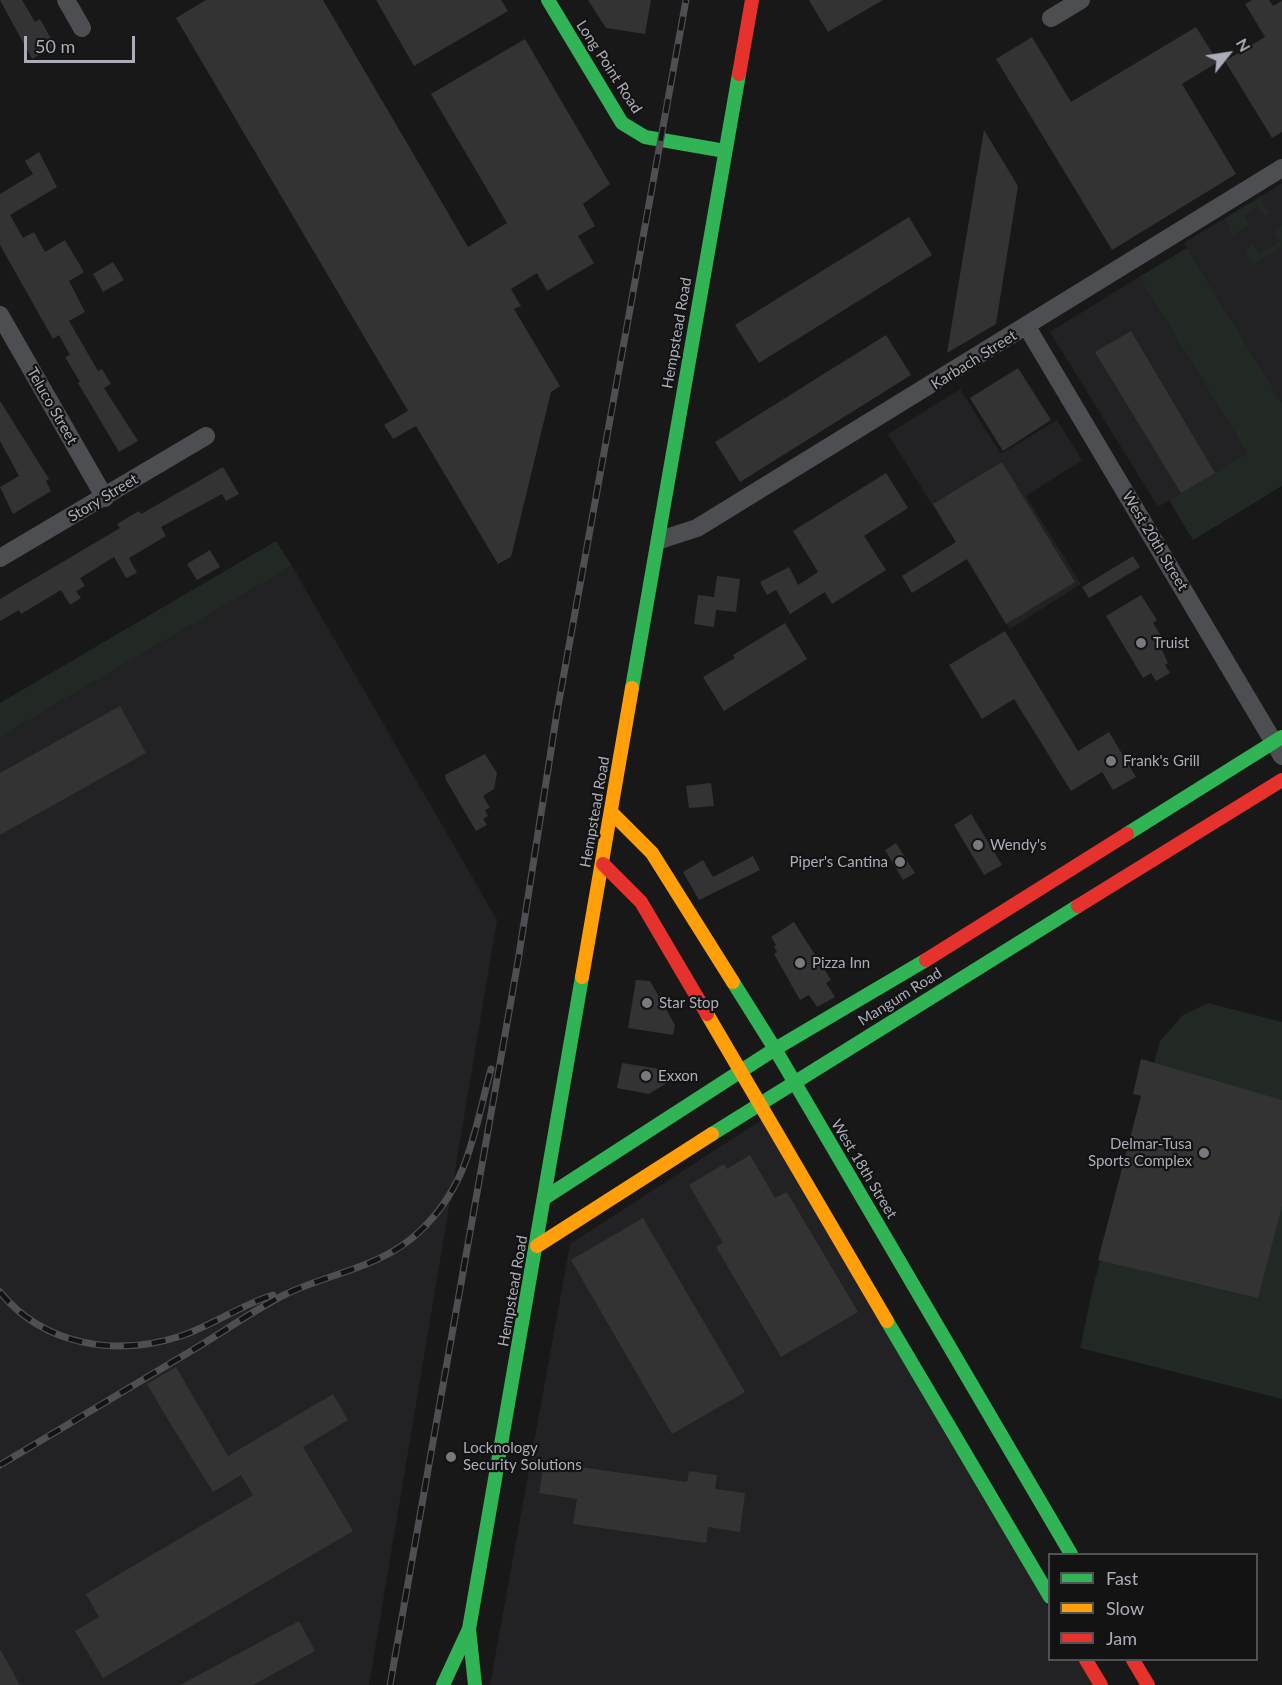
<!DOCTYPE html>
<style>
body{margin:0}
#map{position:relative;width:1282px;height:1685px;overflow:hidden;background:#181819;font-family:Lato,sans-serif}
canvas{display:block}
.legend{position:absolute;left:1048px;top:1553px;width:210px;height:108px;box-sizing:border-box;background:#131314;border:2px solid #505156;margin:0;padding:8px 10px;list-style:none;font-size:18px;color:#abaeb8}
.legend li{display:flex;align-items:center;gap:12px;height:30px}
.legend b{width:30px;border:2px solid #505156}
.north{position:absolute;left:1198px;top:24px;width:60px;height:60px;-webkit-text-stroke:4px #131314;paint-order:stroke;rotate:60deg;font-size:16px;font-weight:700;line-height:24px;text-align:center;color:#abaeb8}
.north::after{content:'';display:block;margin:auto;width:21px;height:27px;background:#abaeb8;clip-path:polygon(50% 0,100% 100%,50% 72%,0 100%)}
.scale{position:absolute;left:24px;top:36px;width:111px;height:27px;box-sizing:border-box;border:3px solid #abaeb8;border-top:0;padding-left:8px;font-size:18px;line-height:21px;white-space:nowrap;color:#abaeb8;-webkit-text-stroke:4px #131314;paint-order:stroke}
</style>
<div id="map">
<canvas width="1282" height="1685"></canvas>
<ul class="legend">
<li><b style="height:8px;background:#30b455"></b>Fast</li>
<li><b style="height:8px;background:#ff9f0a"></b>Slow</li>
<li><b style="height:8px;background:#e5322d"></b>Jam</li>
</ul>
<div class="north">N</div>
<div class="scale">50 m</div>
</div>
<script>
const ctx = document.querySelector('canvas').getContext('2d');
ctx.lineJoin = 'round';
function fillPath(path, color) {
  ctx.fillStyle = color;
  ctx.fill(path, 'evenodd');
}
function stroke(path, color, width, dash) {
  ctx.strokeStyle = color;
  ctx.lineWidth = width;
  ctx.lineCap = dash ? 'butt' : 'round';
  ctx.setLineDash(dash || []);
  ctx.stroke(path);
}
function label(font, color, halo, rows, align = 'center') {
  ctx.font = font + ' Lato,sans-serif';
  ctx.lineWidth = 4.5;
  ctx.setLineDash([]);
  ctx.textBaseline = 'middle';
  ctx.strokeStyle = halo;
  ctx.fillStyle = color;
  for (const [text, x, y, turn = 0] of rows) {
    ctx.save();
    ctx.translate(x, y);
    ctx.rotate((+turn || 0) * Math.PI / 180);
    ctx.textAlign = isNaN(turn) ? turn : align;
    if (halo) ctx.strokeText(text, 0, 0);
    ctx.fillText(text, 0, 0);
    ctx.restore();
  }
}
const built = new Path2D(`
 M1282,183V403L1184,243Z
 M1139,277L1247,453L1158,507L1050,332Z
 M960,389L1001,454L1057,420L1082,460L1026,496L1081,584L1010,629L888,434Z
 M292,566L497,920L369,1685H0V737Z
 M763,1119L1049,1609L1050,1660H1079L1094,1685H490L570,1244Z`);
const green = new Path2D(`
 M1260,198L1270,213L1264,216L1258,206L1244,215L1249,226L1232,235L1225,218Z
 M1282,226V247L1254,264L1244,253L1252,244L1259,254L1280,241L1274,231Z
 M1187,248L1282,403V486L1193,540L1169,500L1247,453L1139,277Z
 M276,541L292,566L0,737V703Z
 M1208,1003L1282,1022V1399L1080,1348L1093,1287L1160,1041L1183,1015Z`);
const building = new Path2D(`
 M0,0H22L35,22L40,19L55,46L32,59Z
 M206,0H323L468,247L507,223L431,94L525,39L610,184L583,204L595,226L578,236L594,263L547,291L537,273L511,289L521,306L514,309L560,386L551,392L511,557L498,564L416,426L393,439L384,425L408,411L176,18Z
 M376,0H501L508,11L414,66Z
 M588,0H651L645,34L606,28Z
 M809,0H883L828,32Z
 M1252,0H1269L1273,6L1282,1V132L1272,138L1225,61L1265,37L1245,4Z
 M1196,27L1218,62L1182,84L1236,174L1112,250L996,59L1032,37L1071,102Z
 M984,130L1018,186L996,324L947,353Z
 M39,152L57,187L10,215L23,238L34,232L45,252L65,240L84,272L69,281L85,312L69,321L98,371L102,369L111,384L104,388L138,441L119,452L78,383L80,382L65,357L70,355L59,335L53,339L0,245V194L33,174L25,161Z
 M909,217L932,255L759,363L735,325Z
 M113,262L124,280L103,292L93,274Z
 M1131,331L1215,473L1181,493L1095,352Z
 M886,335L911,375L740,482L715,442Z
 M1018,368L1051,420L1003,451L970,398Z
 M0,401L49,479L46,481L51,491L13,514L0,487L19,476L0,441Z
 M1002,462L1075,582L1006,624L967,559L912,593L902,576L956,542L933,504Z
 M223,467L239,494L226,501L222,494L161,527L166,536L129,558L137,573L126,578L114,557L80,578L85,586L76,591L81,598L70,605L61,590L21,614L19,610L0,621V599L120,528L117,524L139,511L141,514Z
 M886,473L908,508L864,536L886,570L832,604L825,592L790,614L776,590L767,595L760,582L789,567L798,585L818,572L793,531Z
 M210,550L220,567L197,580L187,564Z
 M1133,556L1140,567L1089,598L1082,587Z
 M717,576L740,579L736,612L716,610L714,627L694,624L698,595L714,597Z
 M1141,595L1157,620L1153,623L1160,634L1156,637L1168,663L1165,665L1170,673L1156,681L1151,673L1143,678L1106,616Z
 M785,623L807,659L724,711L703,677L735,658L733,655Z
 M1005,631L1078,751L1109,732L1136,777L1113,790L1102,772L1071,791L1014,699L982,719L949,665Z
 M120,706L146,753L0,835V773Z
 M485,754L497,773L494,789L483,796L490,808L485,810L488,816L483,819L487,825L476,831L446,780L445,775Z
 M711,783L714,806L689,808L686,786Z
 M971,814L1002,865L984,875L954,825Z
 M896,843L915,873L903,880L885,850Z
 M753,856L760,870L699,900L683,872L703,860L713,877Z
 M794,922L831,980L826,983L835,997L817,1007L809,995L800,1000L774,954L777,952L774,947L776,945L771,937Z
 M636,980L650,981L675,1025L673,1035L628,1028Z
 M1141,1059L1282,1100V1206L1258,1298L1098,1260L1141,1096L1133,1094Z
 M622,1063L673,1071L672,1080L649,1094L617,1088Z
 M750,1155L775,1198L787,1192L858,1312L781,1357L716,1247L723,1243L689,1185L724,1164L727,1169Z
 M643,1218L745,1392L672,1434L571,1260Z
 M176,1367L228,1456L333,1394L348,1420L303,1447L353,1531L103,1678L75,1631L99,1617L86,1594L253,1495L241,1475L213,1492L170,1423L147,1384Z
 M544,1462L687,1482L689,1471L717,1475L715,1489L745,1493L740,1532L708,1527L706,1543L573,1524L577,1499L539,1493Z
 M299,1621L315,1651L253,1685H180Z
 M0,1649L20,1685H0Z`);
const street = new Path2D(`
 M66,0L82,28
 M1051,18L1081,0
 M0,315L105,498
 M1027,327L1282,756
 M660,540L697,528L1282,168
 M0,558L206,436`);
const fast = new Path2D(`
 M548,0L622,123L645,137L725,151
 M632,688L739,74
 M1127,834L1282,737
 M733,982L775,1049L1071,1554
 M712,1134L1078,906
 M546,1197L775,1049L926,960
 M887,1321L1050,1597
 M469,1629L475,1685
 M443,1685L469,1629L582,977`);
const slow = new Path2D(`
 M612,813L652,853L733,982
 M582,977L632,688
 M707,1014L887,1321
 M537,1246L712,1134`);
const jam = new Path2D(`
 M739,74L752,0
 M603,864L641,902L707,1014
 M1078,906L1282,780
 M926,960L1127,834
 M1086,1660L1101,1685
 M1133,1660L1148,1685`);
const rail = new Path2D(`
 M0,1292C44,1346 117,1357 181,1336C213,1325 241,1305 273,1295
 M0,1465C64,1427 127,1389 191,1351C222,1333 252,1311 284,1295C329,1273 381,1268 419,1232C469,1186 474,1131 491,1069
 M390,1685L518,961L557,712L686,0`);
const markers = [
 [1141,643,6,"#787a80"],
 [1111,761,6,"#787a80"],
 [978,845,6,"#787a80"],
 [900,862,6,"#787a80"],
 [800,963,6,"#787a80"],
 [647,1003,6,"#787a80"],
 [646,1076,6,"#787a80"],
 [1204,1153,6,"#787a80"],
 [451,1457,6,"#787a80"]
];
const streetNames = [
 ["Long Point Road",609,67,57],
 ["Hempstead Road",677,333,-80],
 ["Karbach Street",974,360,-32],
 ["Teluco Street",52,406,60],
 ["Story Street",103,498,-31],
 ["West 20th Street",1155,541,59],
 ["Hempstead Road",595,812,-80],
 ["Mangum Road",900,997,-32],
 ["West 18th Street",864,1169,59],
 ["Hempstead Road",513,1291,-80]
];
const poiNames = [
 ["Truist",1153,643],
 ["Frank's Grill",1123,761],
 ["Wendy's",990,845],
 ["Piper's Cantina",888,862,"right"],
 ["Pizza Inn",812,963],
 ["Star Stop",659,1003],
 ["Exxon",658,1076],
 ["Delmar-Tusa",1192,1144,"right"],
 ["Sports Complex",1192,1161,"right"],
 ["Locknology",463,1448],
 ["Security Solutions",463,1465]
];
fillPath(built, '#222224');
fillPath(green, '#222824');
fillPath(building, '#333334');
stroke(street, '#4d4e51', 18);
stroke(fast, '#30b455', 14);
stroke(slow, '#ff9f0a', 14);
stroke(jam, '#e5322d', 14);
stroke(rail, '#4e4f52', 7);
stroke(rail, '#131314', 4.5, [14]);
for (const [x, y, r, color] of markers) {
  const dot = new Path2D();
  dot.arc(x, y, r, 0, 2 * Math.PI);
  ctx.fillStyle = color;
  ctx.fill(dot);
  stroke(dot, '#131314', 2);
}
label('15px', '#abaeb8', '#131314', streetNames);
label('15px', '#abaeb8', '#131314', poiNames, 'left');
</script>
